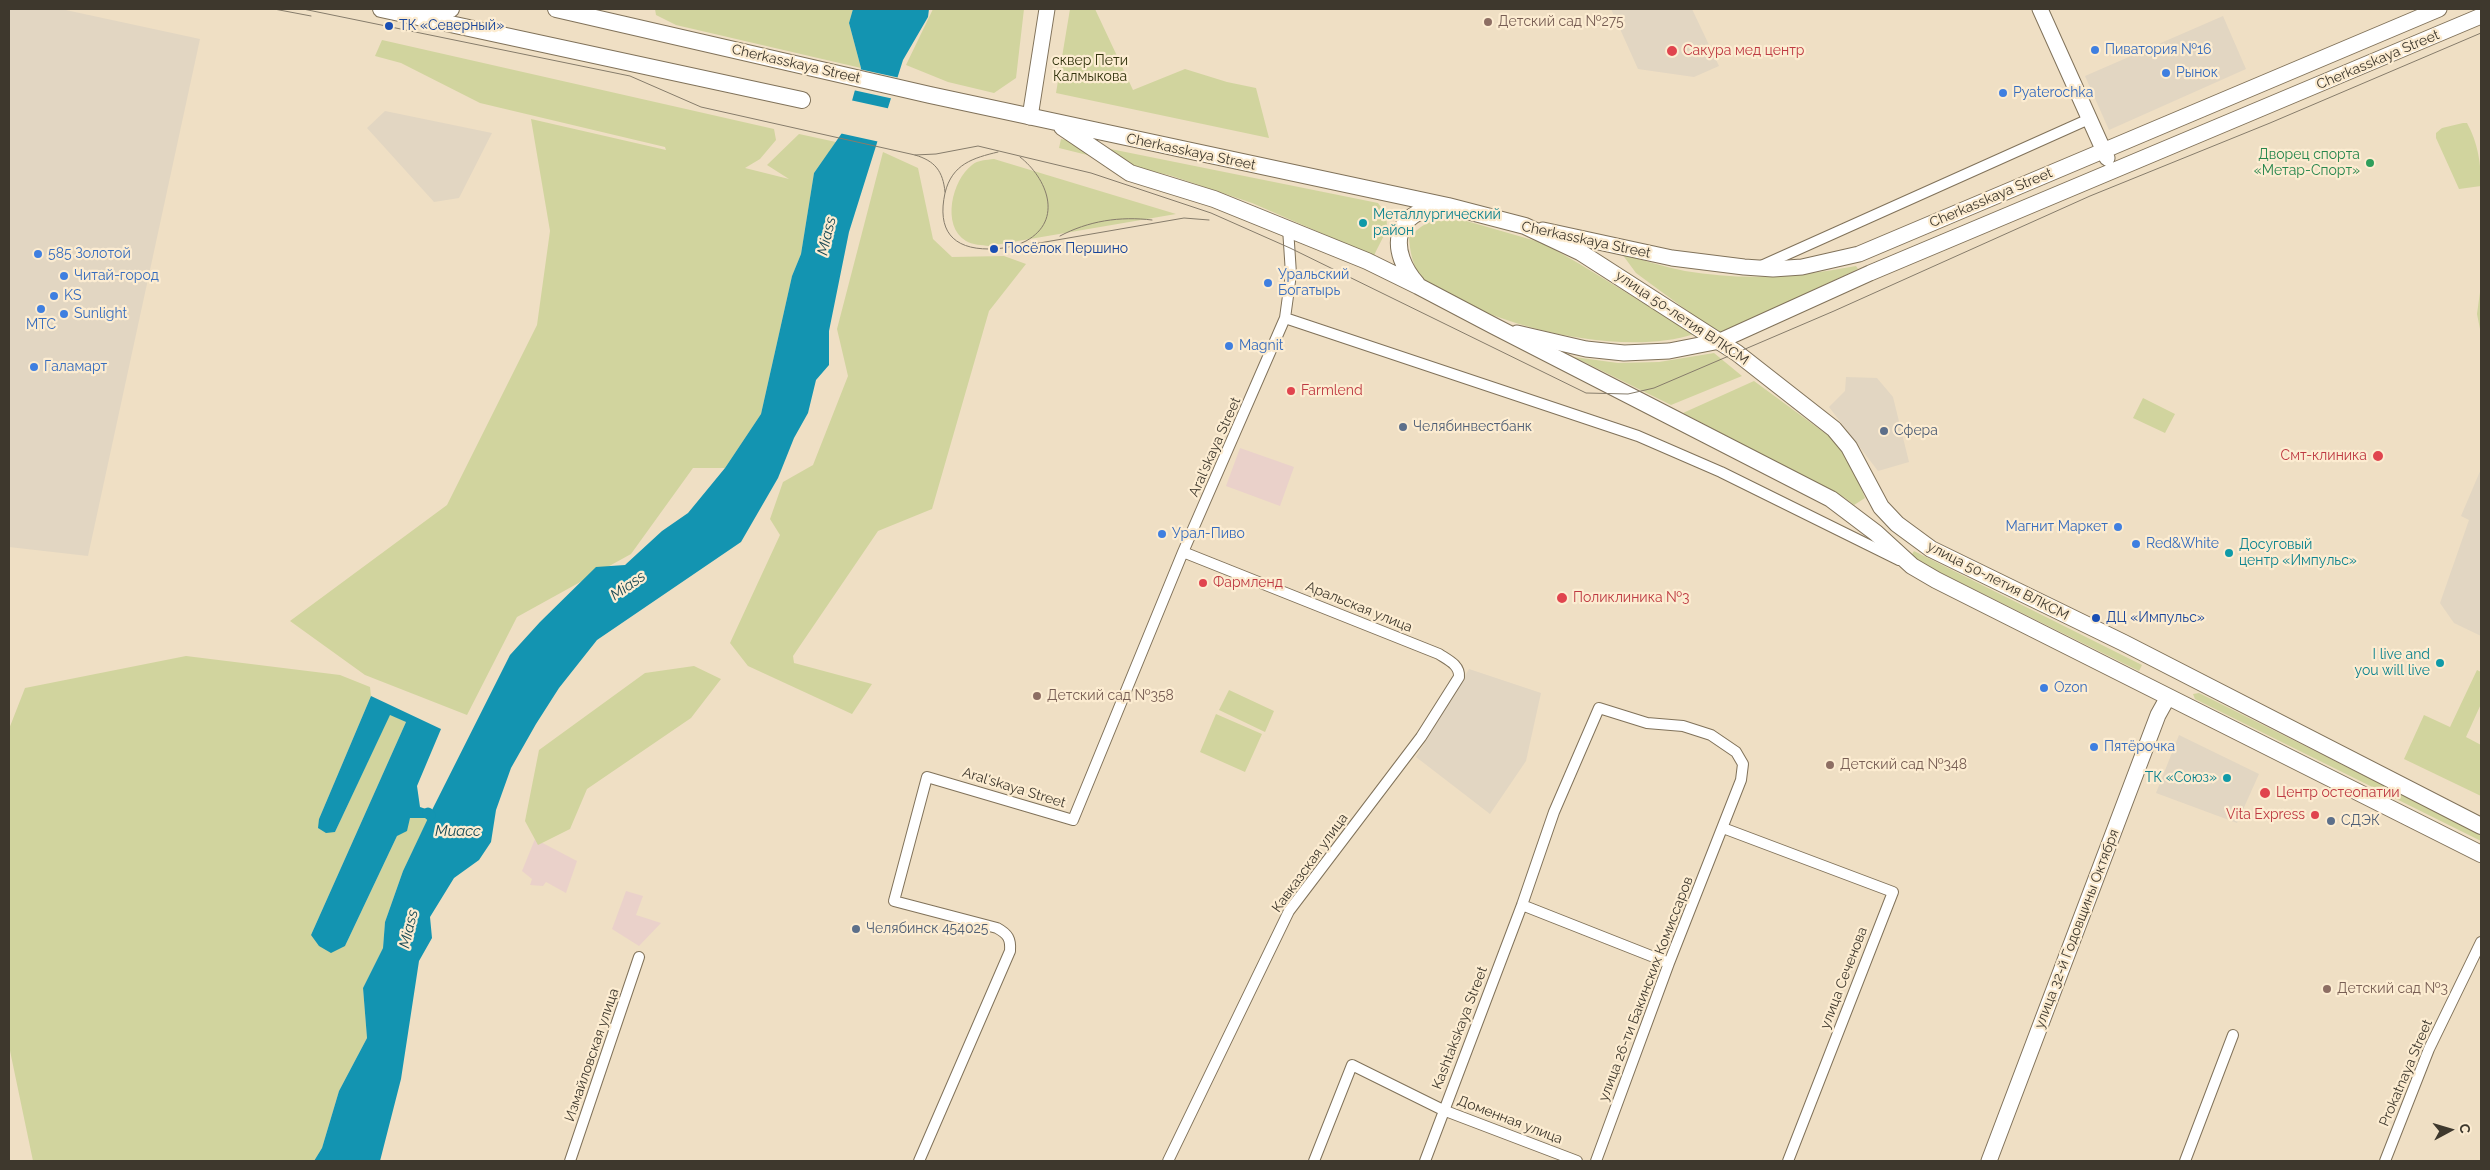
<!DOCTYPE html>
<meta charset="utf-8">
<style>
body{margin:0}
#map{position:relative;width:2490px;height:1170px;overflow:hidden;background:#efdfc4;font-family:Raleway,sans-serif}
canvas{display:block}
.frame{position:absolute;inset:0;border:10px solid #3e382d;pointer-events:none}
.north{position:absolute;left:2425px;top:1105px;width:50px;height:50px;-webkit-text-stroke:4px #fcecd1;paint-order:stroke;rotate:84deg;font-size:14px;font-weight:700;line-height:20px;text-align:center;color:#3e382d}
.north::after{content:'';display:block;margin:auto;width:18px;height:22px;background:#3e382d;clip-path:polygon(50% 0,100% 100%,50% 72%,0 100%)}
</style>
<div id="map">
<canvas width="2490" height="1170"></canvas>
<div class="frame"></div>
<div class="north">С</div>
</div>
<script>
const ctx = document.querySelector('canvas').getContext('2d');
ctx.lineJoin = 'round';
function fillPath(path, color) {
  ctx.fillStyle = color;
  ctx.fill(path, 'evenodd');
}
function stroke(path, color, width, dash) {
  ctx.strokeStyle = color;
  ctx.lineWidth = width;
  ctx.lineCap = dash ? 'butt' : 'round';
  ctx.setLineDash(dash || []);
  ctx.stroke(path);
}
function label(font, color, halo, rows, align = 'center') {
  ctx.font = font + ' Raleway,sans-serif';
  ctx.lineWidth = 4.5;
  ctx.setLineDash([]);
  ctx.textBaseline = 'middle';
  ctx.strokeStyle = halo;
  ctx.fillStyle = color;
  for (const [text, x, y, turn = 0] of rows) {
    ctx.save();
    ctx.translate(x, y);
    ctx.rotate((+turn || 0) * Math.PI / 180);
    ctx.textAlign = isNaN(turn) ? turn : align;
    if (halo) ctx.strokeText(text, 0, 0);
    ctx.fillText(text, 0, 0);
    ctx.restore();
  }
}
const commercial = new Path2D(`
 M9,9H61L200,39L88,556L9,547Z
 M1611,9H1692L1719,66L1694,77L1638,69Z
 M2223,16L2246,69L2109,130L2085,76Z
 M385,111L492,133L459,198L434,202L367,128Z
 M1846,377L1877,378L1893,397L1909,462L1878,471L1829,407L1845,391Z
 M2481,469V636L2454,623L2440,603L2469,520L2461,516Z
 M1469,669L1541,693L1526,761L1490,814L1416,757Z
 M2179,735L2259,774L2237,823L2156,793Z`);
const industrial = new Path2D(`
 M1240,448L1294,467L1280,506L1226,486Z
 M535,839L577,861L566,893L546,882L543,886L530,885L532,879L522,871Z
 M626,891L643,896L636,915L661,923L639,946L612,929Z`);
const green = new Path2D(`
 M655,9H853L849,23L861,68L676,25L656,15Z
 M933,9H1024L1016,78L994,93L948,82L906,65Z
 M1070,9H1095L1133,90L1185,69L1227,82L1256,88L1269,138L1056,93Z
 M382,40L774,129L776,140L760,159L745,168L789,179L767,165L799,134L836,142L814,173L801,254L792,276L761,414L725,468H693L631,554L517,617L467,715L365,675L290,621L447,505L537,325L550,231L531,119L666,150L665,147L480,103L401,63L375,56Z
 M2463,123H2467C2478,143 2481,163 2481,186L2459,189L2436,138V133L2442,128Z
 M1061,139L1378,203C1395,225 1384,233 1374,256L1252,203L1172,176L1059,148Z
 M883,152L918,168L933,239L952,257L1004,256L1026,264L989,311L932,509L878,531L793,656L794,663L872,684L852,714L748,666L730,643L780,535L770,519L783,482L813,465L848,376L837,329Z
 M994,159L1176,214L989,246C982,245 972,245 966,241C941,226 952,180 972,165C978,160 986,160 994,159Z
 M1463,220L1543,243L1578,263L1694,334C1625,357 1505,329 1444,292C1437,288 1426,284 1422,278C1413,267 1410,252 1409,238C1428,217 1436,221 1463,220Z
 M1622,254C1643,260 1664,267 1685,271C1744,281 1798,277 1856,266L1858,269L1719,334L1636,273Z
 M2481,285V334L2477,314Z
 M1714,353L1742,376L1671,405L1574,357L1618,363L1659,362Z
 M1754,381L1833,439L1852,465L1865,498L1854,505L1845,498L1683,413Z
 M2143,398L2175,414L2165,433L2133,418Z
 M1914,551L2142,665L2139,671L1917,561L1911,556Z
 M186,656L340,675L370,687L371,696L319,819L335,832L390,714L406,722L311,935L345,946L397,836L410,818L430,815L403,871L385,922L383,948L363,988L367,1038L339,1091L322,1148L314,1161H33L9,1046V729L25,688Z
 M694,666L721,679L691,718L587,789L570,829L538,845L525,821L539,750L645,673Z
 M2477,670L2481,672V704L2466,737L2481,745V796L2404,759L2424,715L2450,727Z
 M1229,690L1274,711L1265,732L1219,710Z
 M2199,693L2481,834V841L2195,699L2193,694Z
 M1216,714L1262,734L1245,772L1200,752Z`);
const water = new Path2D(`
 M853,9H929L928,17L903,60L849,232L829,331V365L816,380L808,413L794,438L778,478L741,542L597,640L559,688L536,724L511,768L496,810L491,842L479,860L454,878L430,917L432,938L419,961L401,1079L380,1161H314L322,1148L339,1091L367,1038L363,988L383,948L385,922L403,871L430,814L510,655L540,622L596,567L625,565L662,531L688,513L725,468L761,414L792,276L801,254L814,173L844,130L861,68L849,23Z
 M371,696L441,729L417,786L420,807L429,810L425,818H410L407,831L397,836L345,946L331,953L319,946L311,935L406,722L390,715L335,832L326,833L318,828L319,819Z`);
const pier = new Path2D(`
 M859,69L900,78L894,99L853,90Z
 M850,100L891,109L880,142L839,133Z`);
const canal = new Path2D(`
 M428,813L430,815`);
const street = new Path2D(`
 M1761,266L2089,119
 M1285,318L1638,436L1721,472L1899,560
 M1723,828L1893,892L1788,1161
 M1522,905L1669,963
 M570,1161L639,957
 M919,1161L1010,951C1011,939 1008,934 997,928L894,901L927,777L1073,820L1183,552L1285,318L1291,274L1288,228
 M1168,1161L1289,911L1421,737L1459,677C1460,665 1448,660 1439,654L1183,552
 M1314,1161L1352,1065L1443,1110L1577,1161
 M1425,1161L1522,905L1554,812L1599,708L1647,723L1683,726L1711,735L1736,752L1743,764L1741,780L1669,963L1596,1161
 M2185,1161L2233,1035
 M2385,1161L2429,1049L2481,942`);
const secondary = new Path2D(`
 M2040,9L2107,158
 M1030,117L1047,9
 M1543,230L1672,258L1744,267L1773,269L1802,267L1859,254L2439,9
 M1517,333L1586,349L1624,353L1669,351L1720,341L1870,273L2481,16
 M1989,1161L2158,715L2168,697`);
const primary = new Path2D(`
 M381,9L802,100
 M556,9L930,95L1448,206L1525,226L1580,252L1737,353L1834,429L1849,447L1881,507L1897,524L1931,549L2124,643L2481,826
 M422,13L451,9
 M1062,127L1130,173L1214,199L1367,261L1418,286L1494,326L1831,499L1876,533L1912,566L1936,580L2481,854
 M1417,284C1389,252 1391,212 1440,207`);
const tram = new Path2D(`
 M274,9L311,16
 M303,9L630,76L701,107L915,155C935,161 943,171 945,192
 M998,152C973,158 952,164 945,193C937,230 952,249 989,249C1001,249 1014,247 1026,241C1064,220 1047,178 1020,157
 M915,155L936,154L978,146L1091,173L1211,213L1290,248L1586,393L1628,394L1654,388L1834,311L2090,196L2270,123L2481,33
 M1060,236C1088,221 1120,216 1152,220
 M1022,246L1184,218L1209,220`);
const markers = [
 [1488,22,5,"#8d6e63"],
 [389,26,5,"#1a4fb4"],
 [2095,50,5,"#3f7fe0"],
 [1672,51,6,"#e0444e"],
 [2166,73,5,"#3f7fe0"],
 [2003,93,5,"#3f7fe0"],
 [2370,163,5,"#2e9e5b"],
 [1363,223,5,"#0f9aa8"],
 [994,249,5,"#1a4fb4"],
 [38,254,5,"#3f7fe0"],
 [64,276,5,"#3f7fe0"],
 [1268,283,5,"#3f7fe0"],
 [54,296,5,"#3f7fe0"],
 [41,309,5,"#3f7fe0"],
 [64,314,5,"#3f7fe0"],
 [1229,346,5,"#3f7fe0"],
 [34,367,5,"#3f7fe0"],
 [1291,391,5,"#e0444e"],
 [1403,427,5,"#5c6f8a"],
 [1884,431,5,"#5c6f8a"],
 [2378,456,6,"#e0444e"],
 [2118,527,5,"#3f7fe0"],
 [1162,534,5,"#3f7fe0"],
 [2136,544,5,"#3f7fe0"],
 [2229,553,5,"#0f9aa8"],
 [1203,583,5,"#e0444e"],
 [1562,598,6,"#e0444e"],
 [2096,618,5,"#1a4fb4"],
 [2440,663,5,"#0f9aa8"],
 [2044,688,5,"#3f7fe0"],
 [1037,696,5,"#8d6e63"],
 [2094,747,5,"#3f7fe0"],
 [1830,765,5,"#8d6e63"],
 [2227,778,5,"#0f9aa8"],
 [2265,793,6,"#e0444e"],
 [2315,815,5,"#e0444e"],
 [2331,821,5,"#5c6f8a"],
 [856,929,5,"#5c6f8a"],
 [2327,989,5,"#8d6e63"]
];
const educationNames = [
 ["Детский сад №275",1498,22],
 ["Детский сад №358",1047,696],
 ["Детский сад №348",1840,765],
 ["Детский сад №3",2337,989]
];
const transitNames = [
 ["ТК «Северный»",399,26],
 ["Посёлок Першино",1004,249],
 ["ДЦ «Импульс»",2106,618]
];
const shopNames = [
 ["Пиватория №16",2105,50],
 ["Рынок",2176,73],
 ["Pyaterochka",2013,93],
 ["585 Золотой",48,254],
 ["Уральский",1278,275],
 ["Богатырь",1278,291],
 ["Читай-город",74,276],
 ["KS",64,296],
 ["Sunlight",74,314],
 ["МТС",41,325,"center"],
 ["Magnit",1239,346],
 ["Галамарт",44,367],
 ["Магнит Маркет",2108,527,"right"],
 ["Урал-Пиво",1172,534],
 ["Red&White",2146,544],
 ["Ozon",2054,688],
 ["Пятёрочка",2104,747]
];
const healthNames = [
 ["Сакура мед центр",1683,51],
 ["Farmlend",1301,391],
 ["Смт-клиника",2367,456,"right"],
 ["Фармленд",1213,583],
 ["Поликлиника №3",1573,598],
 ["Центр остеопатии",2276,793],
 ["Vita Express",2305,815,"right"]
];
const streetNames = [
 ["Cherkasskaya Street",2378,60,-23],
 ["Cherkasskaya Street",796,64,13],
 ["Cherkasskaya Street",1191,152,12],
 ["Cherkasskaya Street",1991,198,-23],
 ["Cherkasskaya Street",1586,240,12],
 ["улица 50-летия ВЛКСМ",1682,318,34],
 ["Aral'skaya Street",1215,447,-66],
 ["улица 50-летия ВЛКСМ",1998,581,27],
 ["Аральская улица",1359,607,22],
 ["Aral'skaya Street",1014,788,17],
 ["Кавказская улица",1310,863,-54],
 ["улица 32-й Годовщины Октября",2077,929,-69],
 ["улица Сеченова",1844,978,-69],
 ["улица 26-ти Бакинских Комиссаров",1646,989,-69],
 ["Kashtakskaya Street",1460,1028,-69],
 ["Измайловская улица",592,1055,-71],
 ["Prokatnaya Street",2406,1073,-67],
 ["Доменная улица",1510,1120,21]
];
const parkNames = [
 ["сквер Пети",1090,61],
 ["Калмыкова",1090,77]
];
const leisureNames = [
 ["Дворец спорта",2360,155],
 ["«Метар-Спорт»",2360,171]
];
const cultureNames = [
 ["Металлургический",1373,215],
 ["район",1373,231],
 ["Досуговый",2239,545],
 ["центр «Импульс»",2239,561],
 ["I live and",2430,655,"right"],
 ["you will live",2430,671,"right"],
 ["ТК «Союз»",2217,778,"right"]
];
const serviceNames = [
 ["Челябинвестбанк",1413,427],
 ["Сфера",1894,431],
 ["СДЭК",2341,821],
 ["Челябинск 454025",866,929]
];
const waterNames = [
 ["Miass",827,236,-77],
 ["Miass",628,586,-35],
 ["Миасс",458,831],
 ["Miass",409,929,-77]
];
fillPath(commercial, '#e2d6c2');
fillPath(industrial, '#ead1ca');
fillPath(green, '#d1d49e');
fillPath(water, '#1394b1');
fillPath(pier, '#efdfc4');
stroke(canal, '#1394b1', 11);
stroke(street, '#80725a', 12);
stroke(secondary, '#80725a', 17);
stroke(primary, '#80725a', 18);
stroke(street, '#fff', 10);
stroke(secondary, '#fff', 15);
stroke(primary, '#fff', 16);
stroke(tram, '#867c6b', 1);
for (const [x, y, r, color] of markers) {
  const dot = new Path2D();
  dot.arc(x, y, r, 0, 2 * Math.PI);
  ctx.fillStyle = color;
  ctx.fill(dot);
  stroke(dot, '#fcecd1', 2);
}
label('14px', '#785e54', '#fcecd1', educationNames, 'left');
label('14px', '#164399', '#fcecd1', transitNames, 'left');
label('14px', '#366cbe', '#fcecd1', shopNames, 'left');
label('14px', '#be3a42', '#fcecd1', healthNames, 'left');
label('14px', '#3e382d', '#fcecd1', streetNames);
label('14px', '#32330d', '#fcecd1', parkNames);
label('14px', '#27864d', '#fcecd1', leisureNames, 'right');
label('14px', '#0d838f', '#fcecd1', cultureNames, 'left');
label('14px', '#4e5e75', '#fcecd1', serviceNames, 'left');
label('italic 15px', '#164753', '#fcecd1', waterNames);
</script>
